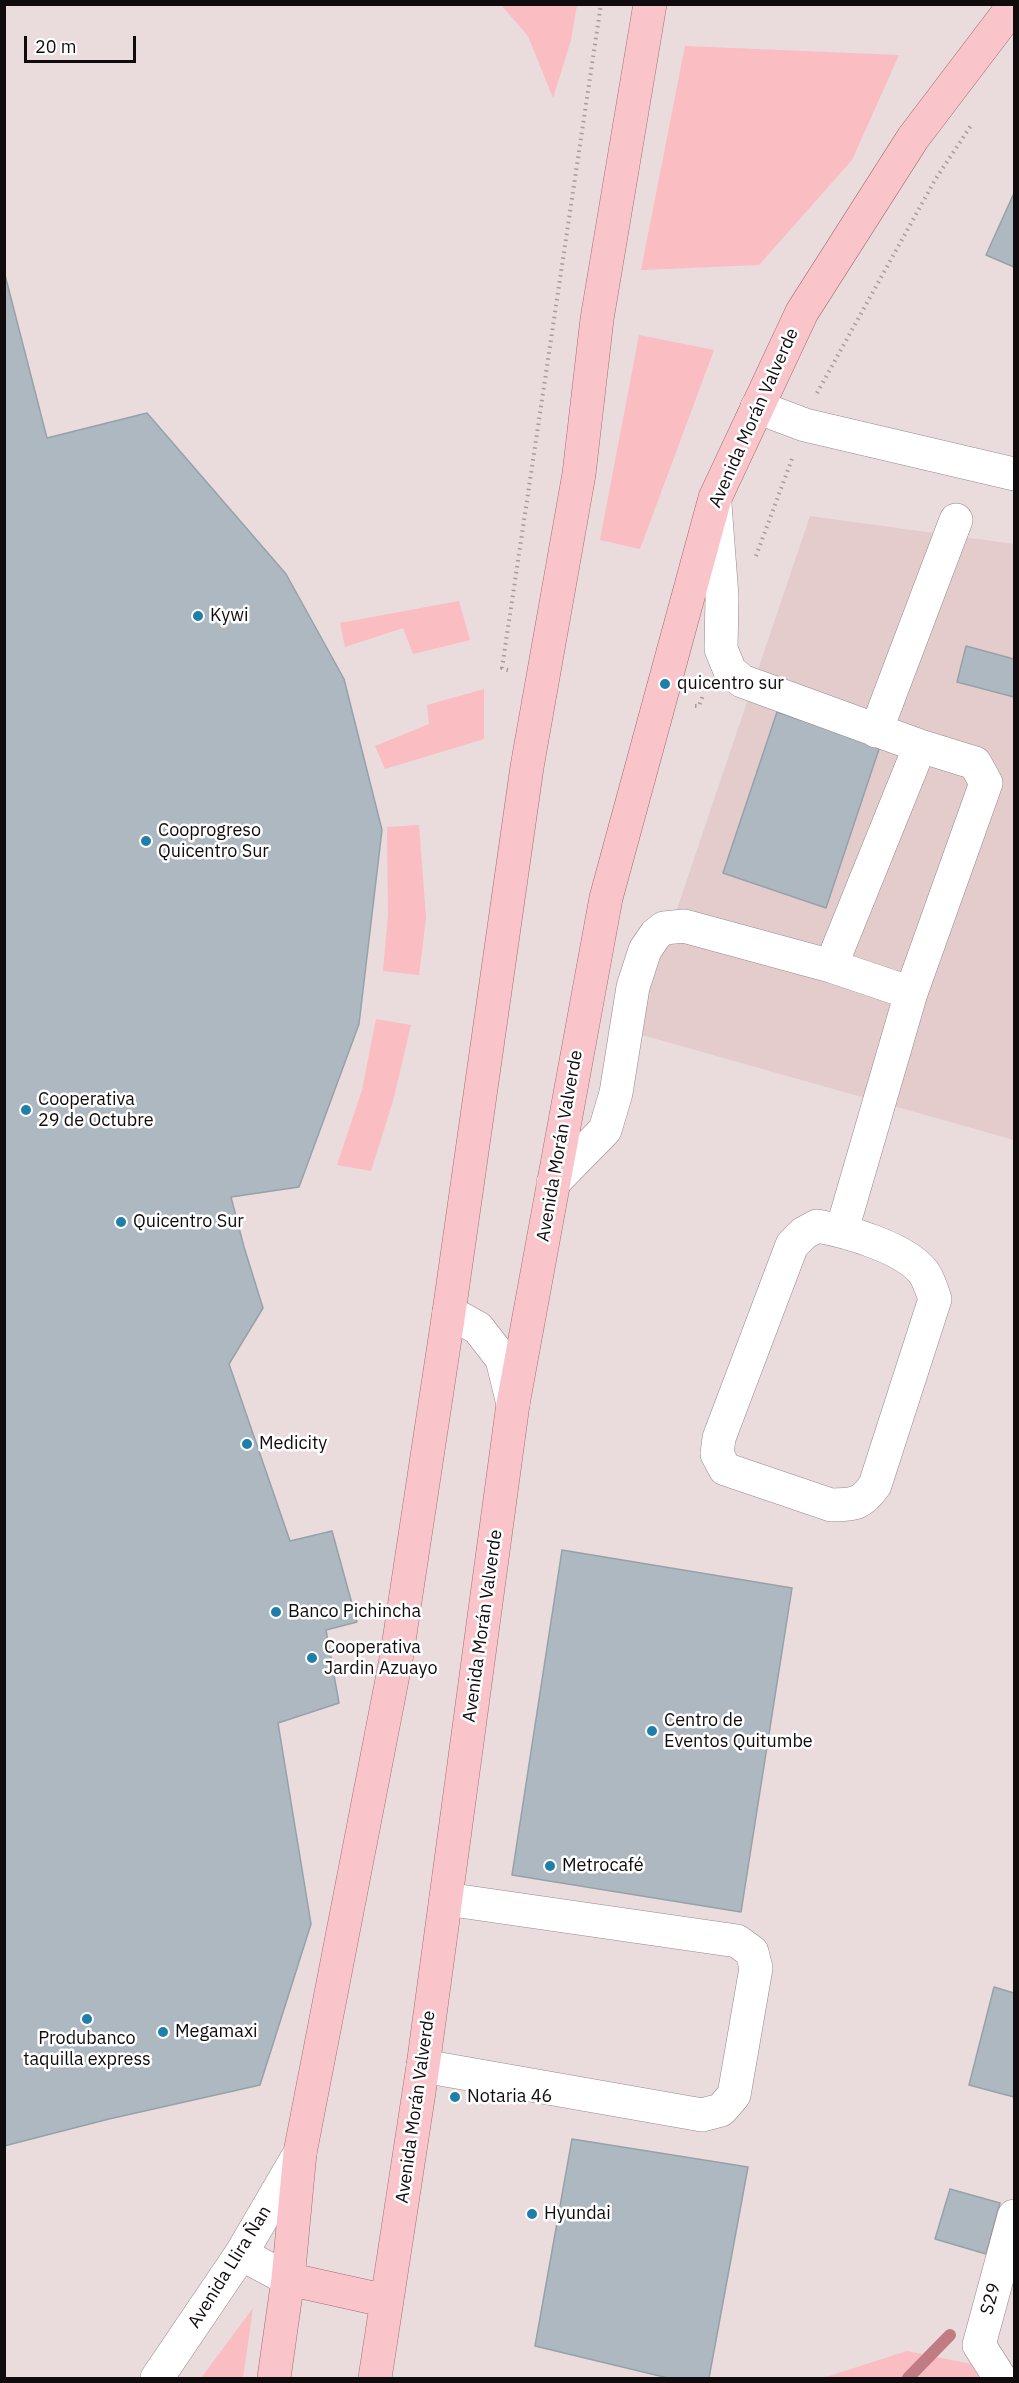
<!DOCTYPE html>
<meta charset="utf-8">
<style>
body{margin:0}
#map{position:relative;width:1019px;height:2383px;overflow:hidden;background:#eadbdc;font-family:"IBM Plex Sans",sans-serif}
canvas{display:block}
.frame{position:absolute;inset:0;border:6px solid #100b0c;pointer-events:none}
.scale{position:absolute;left:24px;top:36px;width:112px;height:27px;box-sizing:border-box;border:3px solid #100b0c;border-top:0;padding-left:8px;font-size:18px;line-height:21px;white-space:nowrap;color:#100b0c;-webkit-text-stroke:4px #fff;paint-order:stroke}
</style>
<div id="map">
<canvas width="1019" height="2383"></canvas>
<div class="frame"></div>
<div class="scale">20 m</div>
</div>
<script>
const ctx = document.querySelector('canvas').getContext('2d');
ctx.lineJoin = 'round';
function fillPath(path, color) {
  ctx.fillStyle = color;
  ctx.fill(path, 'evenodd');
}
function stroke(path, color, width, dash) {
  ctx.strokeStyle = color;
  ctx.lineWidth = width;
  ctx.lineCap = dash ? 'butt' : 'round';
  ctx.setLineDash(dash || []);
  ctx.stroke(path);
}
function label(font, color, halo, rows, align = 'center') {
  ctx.font = font + ' "IBM Plex Sans",sans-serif';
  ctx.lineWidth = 5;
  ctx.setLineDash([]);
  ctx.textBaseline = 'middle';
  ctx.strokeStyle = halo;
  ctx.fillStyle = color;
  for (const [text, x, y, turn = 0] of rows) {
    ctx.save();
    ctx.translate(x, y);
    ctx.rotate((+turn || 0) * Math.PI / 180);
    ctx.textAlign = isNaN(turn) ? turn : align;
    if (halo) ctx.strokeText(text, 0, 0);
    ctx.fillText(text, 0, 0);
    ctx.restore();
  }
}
const built = new Path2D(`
 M810,516L1014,544V1140L635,1033Z`);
const green = new Path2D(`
 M501,5H577L571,40L553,98L528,36Z
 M685,46L899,55L852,160L759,265L641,270Z
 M639,335L714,350L640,549L600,540Z
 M459,601L470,640L413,654L403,628L345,647L340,623Z
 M484,689V739L385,769L375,746L429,724L427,705Z
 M419,825L426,918L419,975L383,971L388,916L387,827Z
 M376,1019L411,1025L393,1101L371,1171L337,1165L362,1090Z
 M253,2308L243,2378H201Z
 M907,2351L971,2364L979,2378H823Z`);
const stream = new Path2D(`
 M908,2378L950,2335`);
const building = new Path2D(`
 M1014,193V267L986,255Z
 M4,271L47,438L147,413L286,574L344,679L382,830L359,1024L299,1187L231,1197L244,1247L263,1308L229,1364L290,1541L332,1531L357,1622L326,1630L339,1703L278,1723L311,1924L260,2085L109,2119L4,2146Z
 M966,646L1014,659V697L957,682Z
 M777,712L880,746L826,908L723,873Z
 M562,1550L792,1588L741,1912L512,1875Z
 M994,1987L1014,1993V2097L969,2085Z
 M572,2139L748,2167L709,2378H668L535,2346Z
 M950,2189L1000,2203L986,2254L935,2239Z`);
const path = new Path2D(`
 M817,393L935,180L972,124
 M756,556L792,459
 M508,670L502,668L601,4
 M695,706H699L703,695`);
const minor = new Path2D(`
 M757,407L805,425L1014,474
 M876,731L956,520
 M831,966L911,993L986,783L975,763L920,746
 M553,1183L605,1130L616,1093L633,987L645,950L656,934L664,928L684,926L831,966L920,746L742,681L730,671L721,649L722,597L715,504
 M817,1226C846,1231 906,1248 924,1273C929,1280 932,1291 935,1299L875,1485C862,1504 854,1505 831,1505L725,1469L717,1454L719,1438L792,1245L804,1233Z
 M842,1230L911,993
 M449,1312L478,1328L502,1359L513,1404
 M423,2066L702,2115L721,2110L734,2095L756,1968L752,1952L737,1941L446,1899
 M241,2254L288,2279
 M157,2378L241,2254L300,2153
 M1000,2378L979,2345L1014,2216`);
const major = new Path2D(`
 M288,2279L387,2301
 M274,2378L288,2279L300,2153L397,1654L449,1312L527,767L579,474L597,319L650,4
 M375,2378L423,2066L513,1404L606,898L715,498L802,312L913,138L1014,5`);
const markers = [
 [198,616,6,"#207eaa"],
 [665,684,6,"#207eaa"],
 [146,841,6,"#207eaa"],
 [26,1110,6,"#207eaa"],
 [121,1222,6,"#207eaa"],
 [247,1444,6,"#207eaa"],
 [276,1612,6,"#207eaa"],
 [312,1658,6,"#207eaa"],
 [652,1731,6,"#207eaa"],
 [550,1866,6,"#207eaa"],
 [87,2019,6,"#207eaa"],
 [163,2032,6,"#207eaa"],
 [455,2097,6,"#207eaa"],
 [532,2214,6,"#207eaa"]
];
const streetNames = [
 ["Avenida Morán Valverde",754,418,-66],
 ["Avenida Morán Valverde",560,1146,-80],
 ["Avenida Morán Valverde",483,1626,-82],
 ["Avenida Morán Valverde",416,2107,-82],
 ["Avenida Llira Ñan",230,2267,-58],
 ["S29",991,2299,-75]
];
const poiNames = [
 ["Kywi",210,616],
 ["quicentro sur",677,684],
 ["Cooprogreso",158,831],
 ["Quicentro Sur",158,852],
 ["Cooperativa",38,1100],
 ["29 de Octubre",38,1121],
 ["Quicentro Sur",133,1222],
 ["Medicity",259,1444],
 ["Banco Pichincha",288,1612],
 ["Cooperativa",324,1648],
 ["Jardin Azuayo",324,1669],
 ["Centro de",664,1721],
 ["Eventos Quitumbe",664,1742],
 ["Metrocafé",562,1866],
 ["Megamaxi",175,2032],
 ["Produbanco",87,2039,"center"],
 ["taquilla express",87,2060,"center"],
 ["Notaria 46",467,2097],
 ["Hyundai",544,2214]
];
fillPath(built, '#e4cccd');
fillPath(green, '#f9bdc2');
stroke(stream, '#c17c83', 12);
fillPath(building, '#adb8c0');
stroke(building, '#96a1a8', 1.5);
stroke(minor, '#97898a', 34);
stroke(major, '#a56b71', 34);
stroke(path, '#a79b9c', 4, [1.5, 4.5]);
stroke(minor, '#fff', 33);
stroke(major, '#f9c5cb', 33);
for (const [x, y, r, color] of markers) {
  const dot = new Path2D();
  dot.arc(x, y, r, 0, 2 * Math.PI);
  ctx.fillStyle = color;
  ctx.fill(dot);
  stroke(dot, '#fff', 2);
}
label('18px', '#100b0c', '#fff', streetNames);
label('18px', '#100b0c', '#fff', poiNames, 'left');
</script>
